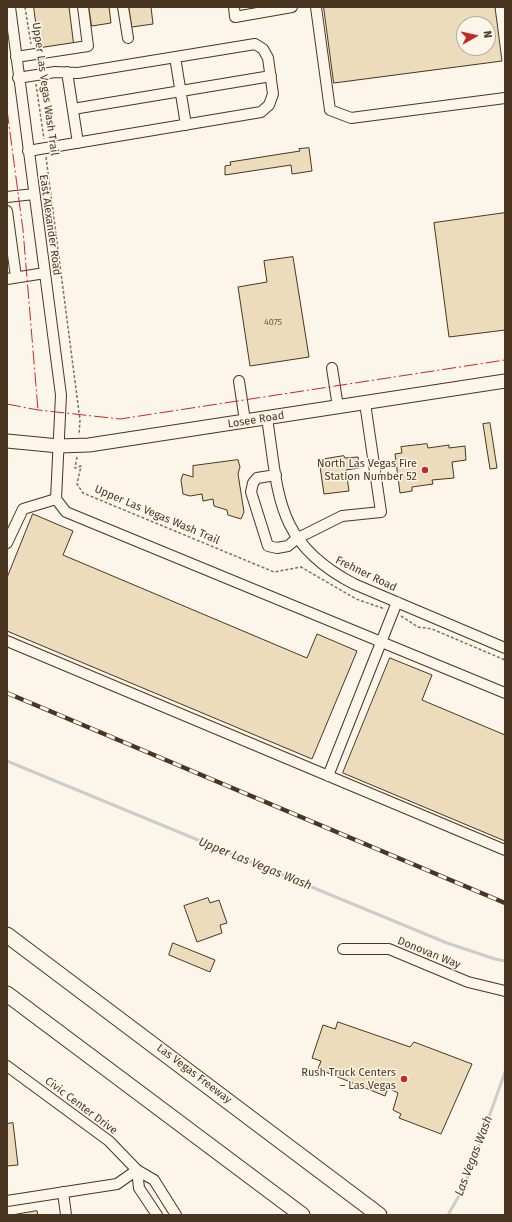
<!DOCTYPE html>
<meta charset="utf-8">
<style>
body{margin:0}
#map{position:relative;width:512px;height:1222px;overflow:hidden;background:#fbf6e9;font-family:"Fira Sans",sans-serif}
canvas{display:block}
.frame{position:absolute;inset:0;border:8px solid #4a3520;pointer-events:none}
.north{position:absolute;left:456px;top:16px;width:40px;height:40px;box-sizing:border-box;background:#fbf6e9;border:1px solid #b4a999;border-radius:50%;rotate:82deg;font-size:11px;font-weight:700;line-height:16px;text-align:center;color:#4a3520}
.north::after{content:'';display:block;margin:auto;width:14px;height:18px;background:#c62828;clip-path:polygon(50% 0,100% 100%,50% 72%,0 100%)}
</style>
<div id="map">
<canvas width="512" height="1222"></canvas>
<div class="frame"></div>
<div class="north">N</div>
</div>
<script>
const ctx = document.querySelector('canvas').getContext('2d');
ctx.lineJoin = 'round';
function stroke(path, color, width, dash) {
  ctx.strokeStyle = color;
  ctx.lineWidth = width;
  ctx.lineCap = dash ? 'butt' : 'round';
  ctx.setLineDash(dash || []);
  ctx.stroke(path);
}
function fillPath(path, color) {
  ctx.fillStyle = color;
  ctx.fill(path, 'evenodd');
}
function label(font, color, halo, rows, align = 'center') {
  ctx.font = font + ' "Fira Sans",sans-serif';
  ctx.lineWidth = 3;
  ctx.setLineDash([]);
  ctx.textBaseline = 'middle';
  ctx.strokeStyle = halo;
  ctx.fillStyle = color;
  for (const [text, x, y, turn = 0] of rows) {
    ctx.save();
    ctx.translate(x, y);
    ctx.rotate((+turn || 0) * Math.PI / 180);
    ctx.textAlign = isNaN(turn) ? turn : align;
    if (halo) ctx.strokeText(text, 0, 0);
    ctx.fillText(text, 0, 0);
    ctx.restore();
  }
}
const stream = new Path2D(`
 M7,761L447,943L495,959L505,961
 M448,1215L464,1187L505,1072`);
const building = new Path2D(`
 M34,7H69L74,47L40,52Z
 M89,7H109L111,23L92,26Z
 M129,7H151L153,24L132,27Z
 M324,7H495L502,61L334,83ZM464,24H488V48H464Z
 M309,148L312,171L292,174L291,165L225,175V166L231,165L230,162L300,151L299,149Z
 M505,213V330L449,337L434,223Z
 M293,257L309,357L250,366L238,287L267,282L264,261Z
 M490,423L497,468L490,469L483,424Z
 M427,444L428,448L449,445V448L465,446L466,460L452,462L454,478L432,480L433,484L412,487V491L400,493L395,454L402,453L401,447Z
 M344,456L345,458L358,457L359,468L346,470L349,491L324,494L319,460Z
 M238,460L240,467L238,474L244,512L241,519L228,515L227,510L214,506L213,499L203,501L202,494L190,496L183,494L181,480L183,474L193,477V466Z
 M33,514L73,531L63,555L307,658L317,634L357,651L312,759L7,631V578Z
 M390,658L432,675L422,700L505,735V841L343,773Z
 M208,898L210,903L219,900L227,923L220,925L222,933L197,942L184,906Z
 M173,943L215,960L210,972L169,955Z
 M338,1022L410,1047L414,1042L472,1064L441,1134L399,1118L401,1114L393,1110L398,1093L388,1088L385,1096L318,1069L321,1061L312,1058L323,1025L335,1029Z
 M13,1123L18,1165L7,1166V1124Z
 M37,1211L38,1215H12Z`);
const path = new Path2D(`
 M25,7L31,44
 M36,84L44,139
 M46,157L80,420L79,435
 M77,457L75,468L81,466L77,484L83,493L274,572L301,567L356,599L385,609
 M401,616L418,627L432,629L505,660`);
const minor = new Path2D(`
 M10,7L61,395L56,499L66,512L505,693
 M123,7L128,38
 M234,7L235,17L292,7
 M316,7L330,110L351,118L505,98
 M16,57L88,46L83,7
 M175,57L186,125
 M67,72L78,143
 M18,78L55,72L78,73L255,44L263,49L268,58L273,94L269,105L261,112L28,151
 M73,109L271,76
 M7,197L34,194
 M7,211L16,277
 M7,279L45,273
 M332,368L338,407
 M239,381L245,421
 M267,418C279,496 275,543 354,584L505,648
 M276,475L257,478L253,483L251,492L268,546L277,548L288,546L296,539L342,516L381,512L365,403
 M7,543L23,509L56,499
 M7,641L505,850
 M328,776L397,602
 M343,949H389L468,982L505,991
 M7,1066L109,1141L137,1170L154,1180L176,1215
 M137,1170L139,1188L157,1215
 M63,1192L66,1215
 M7,1201L117,1184L137,1170`);
const major = new Path2D(`
 M7,441L59,446L89,445L505,381`);
const highway = new Path2D(`
 M7,935L379,1215
 M7,994L302,1215`);
const rail = new Path2D(`
 M7,693L505,903`);
const power = new Path2D(`
 M7,110L23,230L38,410
 M7,404L38,410L120,419L505,360`);
const markers = [
 [425,470,4,"#c62828"],
 [404,1079,4,"#c62828"]
];
const numberNames = [
 ["4075",273,322]
];
const streetNames = [
 ["Upper Las Vegas Wash Trail",45,89,82],
 ["East Alexander Road",50,225,82],
 ["Losee Road",256,420,-9],
 ["Upper Las Vegas Wash Trail",157,515,23],
 ["Frehner Road",366,574,26],
 ["Donovan Way",429,953,22],
 ["Las Vegas Freeway",194,1074,37],
 ["Civic Center Drive",81,1106,37]
];
const poiNames = [
 ["North Las Vegas Fire",417,464],
 ["Station Number 52",417,477],
 ["Rush Truck Centers",396,1073],
 ["– Las Vegas",396,1086]
];
const waterNames = [
 ["Upper Las Vegas Wash",255,864,22],
 ["Las Vegas Wash",474,1156,-69]
];
stroke(stream, '#c9cecd', 3);
fillPath(building, '#ecdcbc');
stroke(building, '#4a3520', 1);
stroke(minor, '#4a3520', 12);
stroke(major, '#4a3520', 15);
stroke(highway, '#4a3520', 17);
stroke(path, '#7f6f5c', 1.5, [3, 2]);
stroke(minor, '#fbf6e9', 10);
stroke(major, '#fbf6e9', 13);
stroke(highway, '#fbf6e9', 15);
stroke(rail, '#4a3520', 4.5);
stroke(rail, '#fbf6e9', 3, [9]);
stroke(power, '#c62828', 1, [14, 3, 2, 3]);
for (const [x, y, r, color] of markers) {
  const dot = new Path2D();
  dot.arc(x, y, r, 0, 2 * Math.PI);
  ctx.fillStyle = color;
  ctx.fill(dot);
  stroke(dot, '#fbf6e9', 1.5);
}
label('9px', '#725f47', null, numberNames);
label('11px', '#4a3520', '#fbf6e9', streetNames);
label('11px', '#4a3520', '#fbf6e9', poiNames, 'right');
label('italic 12px', '#4a3520', '#fbf6e9', waterNames);
</script>
